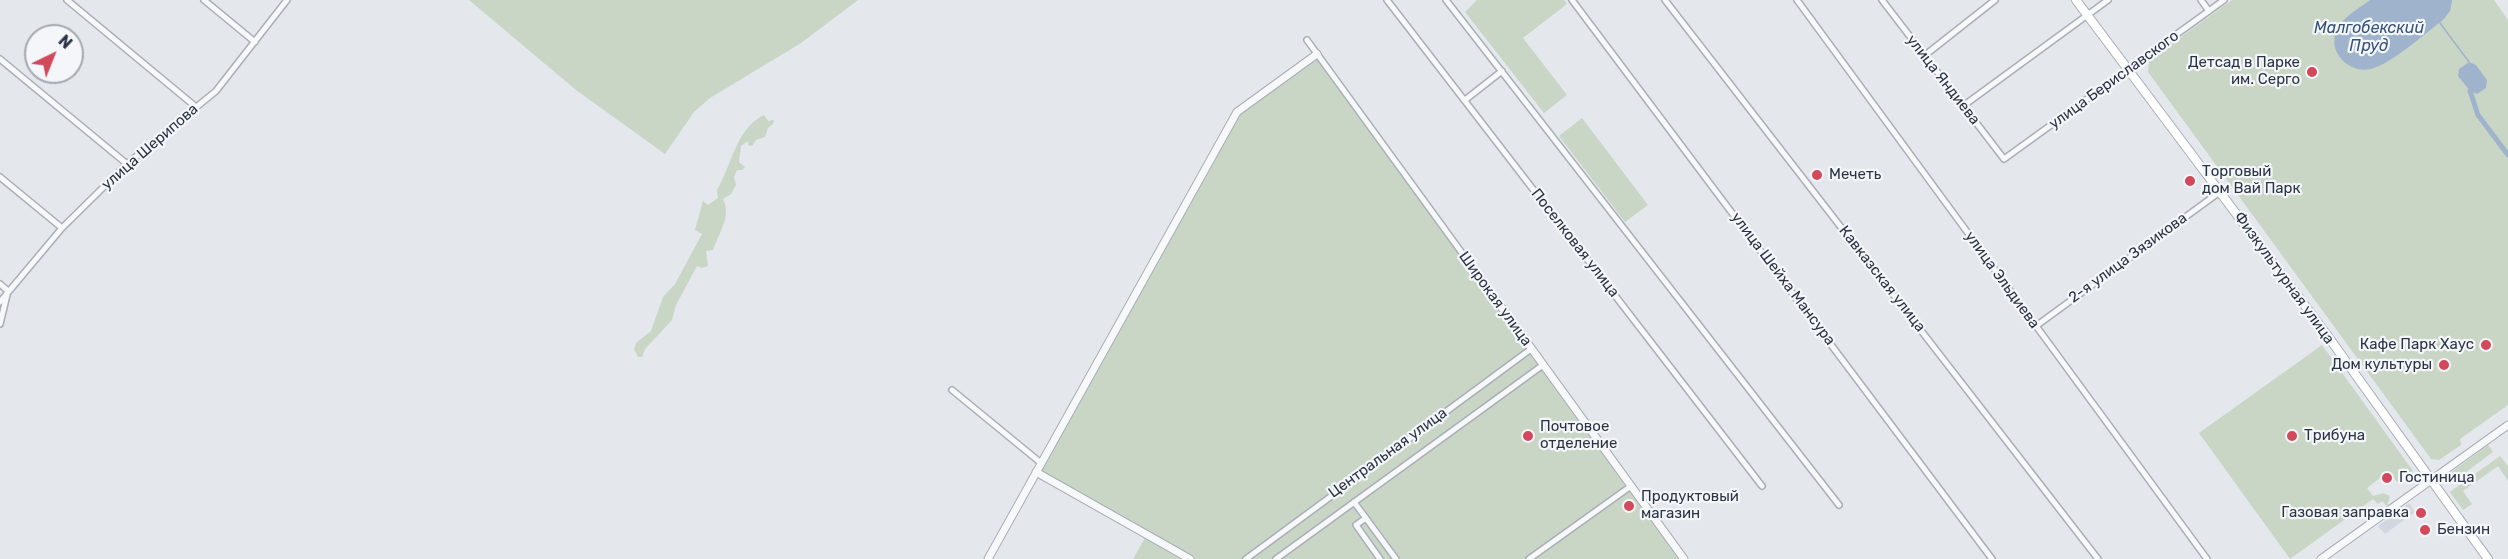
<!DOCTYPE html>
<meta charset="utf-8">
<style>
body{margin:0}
#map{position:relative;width:2508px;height:559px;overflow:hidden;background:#e4e7ec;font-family:Rubik,sans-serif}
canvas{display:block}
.north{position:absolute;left:24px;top:24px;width:60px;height:60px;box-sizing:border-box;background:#f4f6f9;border:2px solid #a4a8b1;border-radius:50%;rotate:43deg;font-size:16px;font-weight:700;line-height:24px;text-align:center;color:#2b3445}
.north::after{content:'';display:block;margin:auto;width:21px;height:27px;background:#d1495b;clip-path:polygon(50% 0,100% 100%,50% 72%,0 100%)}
</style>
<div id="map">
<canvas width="2508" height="559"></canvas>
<div class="north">N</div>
</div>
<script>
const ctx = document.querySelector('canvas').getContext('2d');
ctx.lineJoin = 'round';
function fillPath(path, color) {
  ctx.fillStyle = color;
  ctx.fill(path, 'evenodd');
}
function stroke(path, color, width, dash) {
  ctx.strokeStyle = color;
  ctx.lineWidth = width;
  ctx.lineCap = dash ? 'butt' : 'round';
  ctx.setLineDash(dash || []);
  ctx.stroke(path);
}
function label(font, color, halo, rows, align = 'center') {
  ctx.font = font + ' Rubik,sans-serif';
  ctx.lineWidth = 4.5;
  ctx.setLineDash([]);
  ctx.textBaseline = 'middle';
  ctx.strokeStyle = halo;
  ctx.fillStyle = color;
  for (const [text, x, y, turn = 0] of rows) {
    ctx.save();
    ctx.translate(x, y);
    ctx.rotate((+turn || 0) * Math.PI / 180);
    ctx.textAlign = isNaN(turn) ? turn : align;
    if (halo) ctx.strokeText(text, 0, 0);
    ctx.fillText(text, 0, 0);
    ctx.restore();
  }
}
const built = new Path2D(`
 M2409,503L2415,512L2385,534L2378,526Z`);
const green = new Path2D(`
 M469,0H858L801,43L710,98L694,112L665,154L576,90Z
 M1477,0H1564L1567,4L1523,38L1567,95L1544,113L1465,12Z
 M2232,0H2494L2508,20V405L2460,439L2461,445L2439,460L2431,459L2148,72L2149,60Z
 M1317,54L1684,559H1190L1036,472L1237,112Z
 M764,115L768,121L774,120L773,124L768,128L765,137L756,140L752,146L748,145V141L741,146L739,162L745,167L742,170H737L734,177L736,185L731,194L723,199C732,216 718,235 713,250L706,251L708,266L702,268L697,266L676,305L672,320L645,349L642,357H638L634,349L636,343L651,331L663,297L675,284L702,234L695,230L703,201L708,205L718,198L717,190C732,165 736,128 764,115Z
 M1582,118L1648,205L1625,222L1559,136Z
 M2322,345L2413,471L2397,482L2389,471L2367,488L2373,496L2383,493L2390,496L2387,506L2382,501L2378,504L2373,499L2290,559L2199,433Z
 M2488,445L2493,452L2451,483L2446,476Z
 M2500,456L2508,466V481L2498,466L2463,491L2472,504L2463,510L2450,492Z
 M1145,538L1181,559H1133Z`);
const water = new Path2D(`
 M2370,0H2452V1L2450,11L2443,20C2424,34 2393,63 2371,69C2351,74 2330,55 2335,35C2339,19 2358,9 2370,0Z
 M2469,62L2476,65L2487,80L2486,88L2477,94L2470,91L2458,76L2459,69Z`);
const stream = new Path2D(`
 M2440,23L2469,62`);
const canal = new Path2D(`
 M2470,91L2478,115L2508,155`);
const minor = new Path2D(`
 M67,0L196,107
 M204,0L255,42
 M1387,0L1762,486
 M1446,0L1839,505
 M1572,0L1992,559
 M1665,0L2098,559
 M1797,0L2207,559
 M1882,0L2004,159L2224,0
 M2201,0L2209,11
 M1307,40L1497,301
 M1924,56L1995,0
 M0,59L127,164
 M1465,100L1502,71
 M1963,106L2108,0
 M0,177L62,228
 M0,284L8,291
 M0,302L62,228L127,164L216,91L287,0
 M0,324L7,295
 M2036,326L2221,191
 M952,390L1041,463
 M1354,502L1396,559
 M1366,518L1356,525L1380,559
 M1246,559L1531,349
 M1276,559L1543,365
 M1529,559L1631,486`);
const tertiary = new Path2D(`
 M1497,301L1684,559
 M1036,472L1190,559
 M988,559L1237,112L1317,54
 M2321,559L2508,425`);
const secondary = new Path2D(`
 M2076,0L2327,335L2488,559`);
const markers = [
 [2312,72,6,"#d1495b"],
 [1817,175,6,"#d1495b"],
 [2190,181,6,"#d1495b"],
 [2486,345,6,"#d1495b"],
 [2444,365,6,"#d1495b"],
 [1528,436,6,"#d1495b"],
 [2292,436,6,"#d1495b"],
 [2387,478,6,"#d1495b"],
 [1629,506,6,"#d1495b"],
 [2421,513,6,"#d1495b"],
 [2425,530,6,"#d1495b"]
];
const poiNames = [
 ["Детсад в Парке",2300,63,"right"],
 ["им. Серго",2300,80,"right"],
 ["Торговый",2202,172],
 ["дом Вай Парк",2202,189],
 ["Мечеть",1829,175],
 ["Кафе Парк Хаус",2474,345,"right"],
 ["Дом культуры",2432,365,"right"],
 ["Почтовое",1540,427],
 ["отделение",1540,444],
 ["Трибуна",2304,436],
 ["Гостиница",2399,478],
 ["Продуктовый",1641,497],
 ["магазин",1641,514],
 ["Газовая заправка",2409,513,"right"],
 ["Бензин",2437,530]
];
const streetNames = [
 ["улица Яндиева",1943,80,52],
 ["улица Бериславского",2114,80,-36],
 ["улица Шерипова",150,147,-41],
 ["Поселковая улица",1575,243,52],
 ["2-я улица Зязикова",2128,258,-36],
 ["Физкультурная улица",2284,278,54],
 ["улица Шейха Мансура",1783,279,53],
 ["Кавказская улица",1882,279,52],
 ["улица Эльдиева",2002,280,54],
 ["Широкая улица",1495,299,54],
 ["Центральная улица",1388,453,-36]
];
const waterNames = [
 ["Малгобекский",2369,28],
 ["Пруд",2369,46]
];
fillPath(built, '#d2d6de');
fillPath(green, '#c9d6c5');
fillPath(water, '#9fb4cc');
stroke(stream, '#9fb4cc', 1.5);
stroke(canal, '#9fb4cc', 5);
stroke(minor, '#a9aeb7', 8);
stroke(tertiary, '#a9aeb7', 9);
stroke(secondary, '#a9aeb7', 10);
stroke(minor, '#f7f8fa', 5);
stroke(tertiary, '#f7f8fa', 7);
stroke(secondary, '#fff', 8);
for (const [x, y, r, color] of markers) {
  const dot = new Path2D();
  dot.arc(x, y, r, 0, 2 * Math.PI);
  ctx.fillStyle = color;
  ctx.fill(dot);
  stroke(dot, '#f4f6f9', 2);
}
label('15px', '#2b3445', '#f4f6f9', poiNames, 'left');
label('15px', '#2b3445', '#f4f6f9', streetNames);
label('italic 16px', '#34527a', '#f4f6f9', waterNames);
</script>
